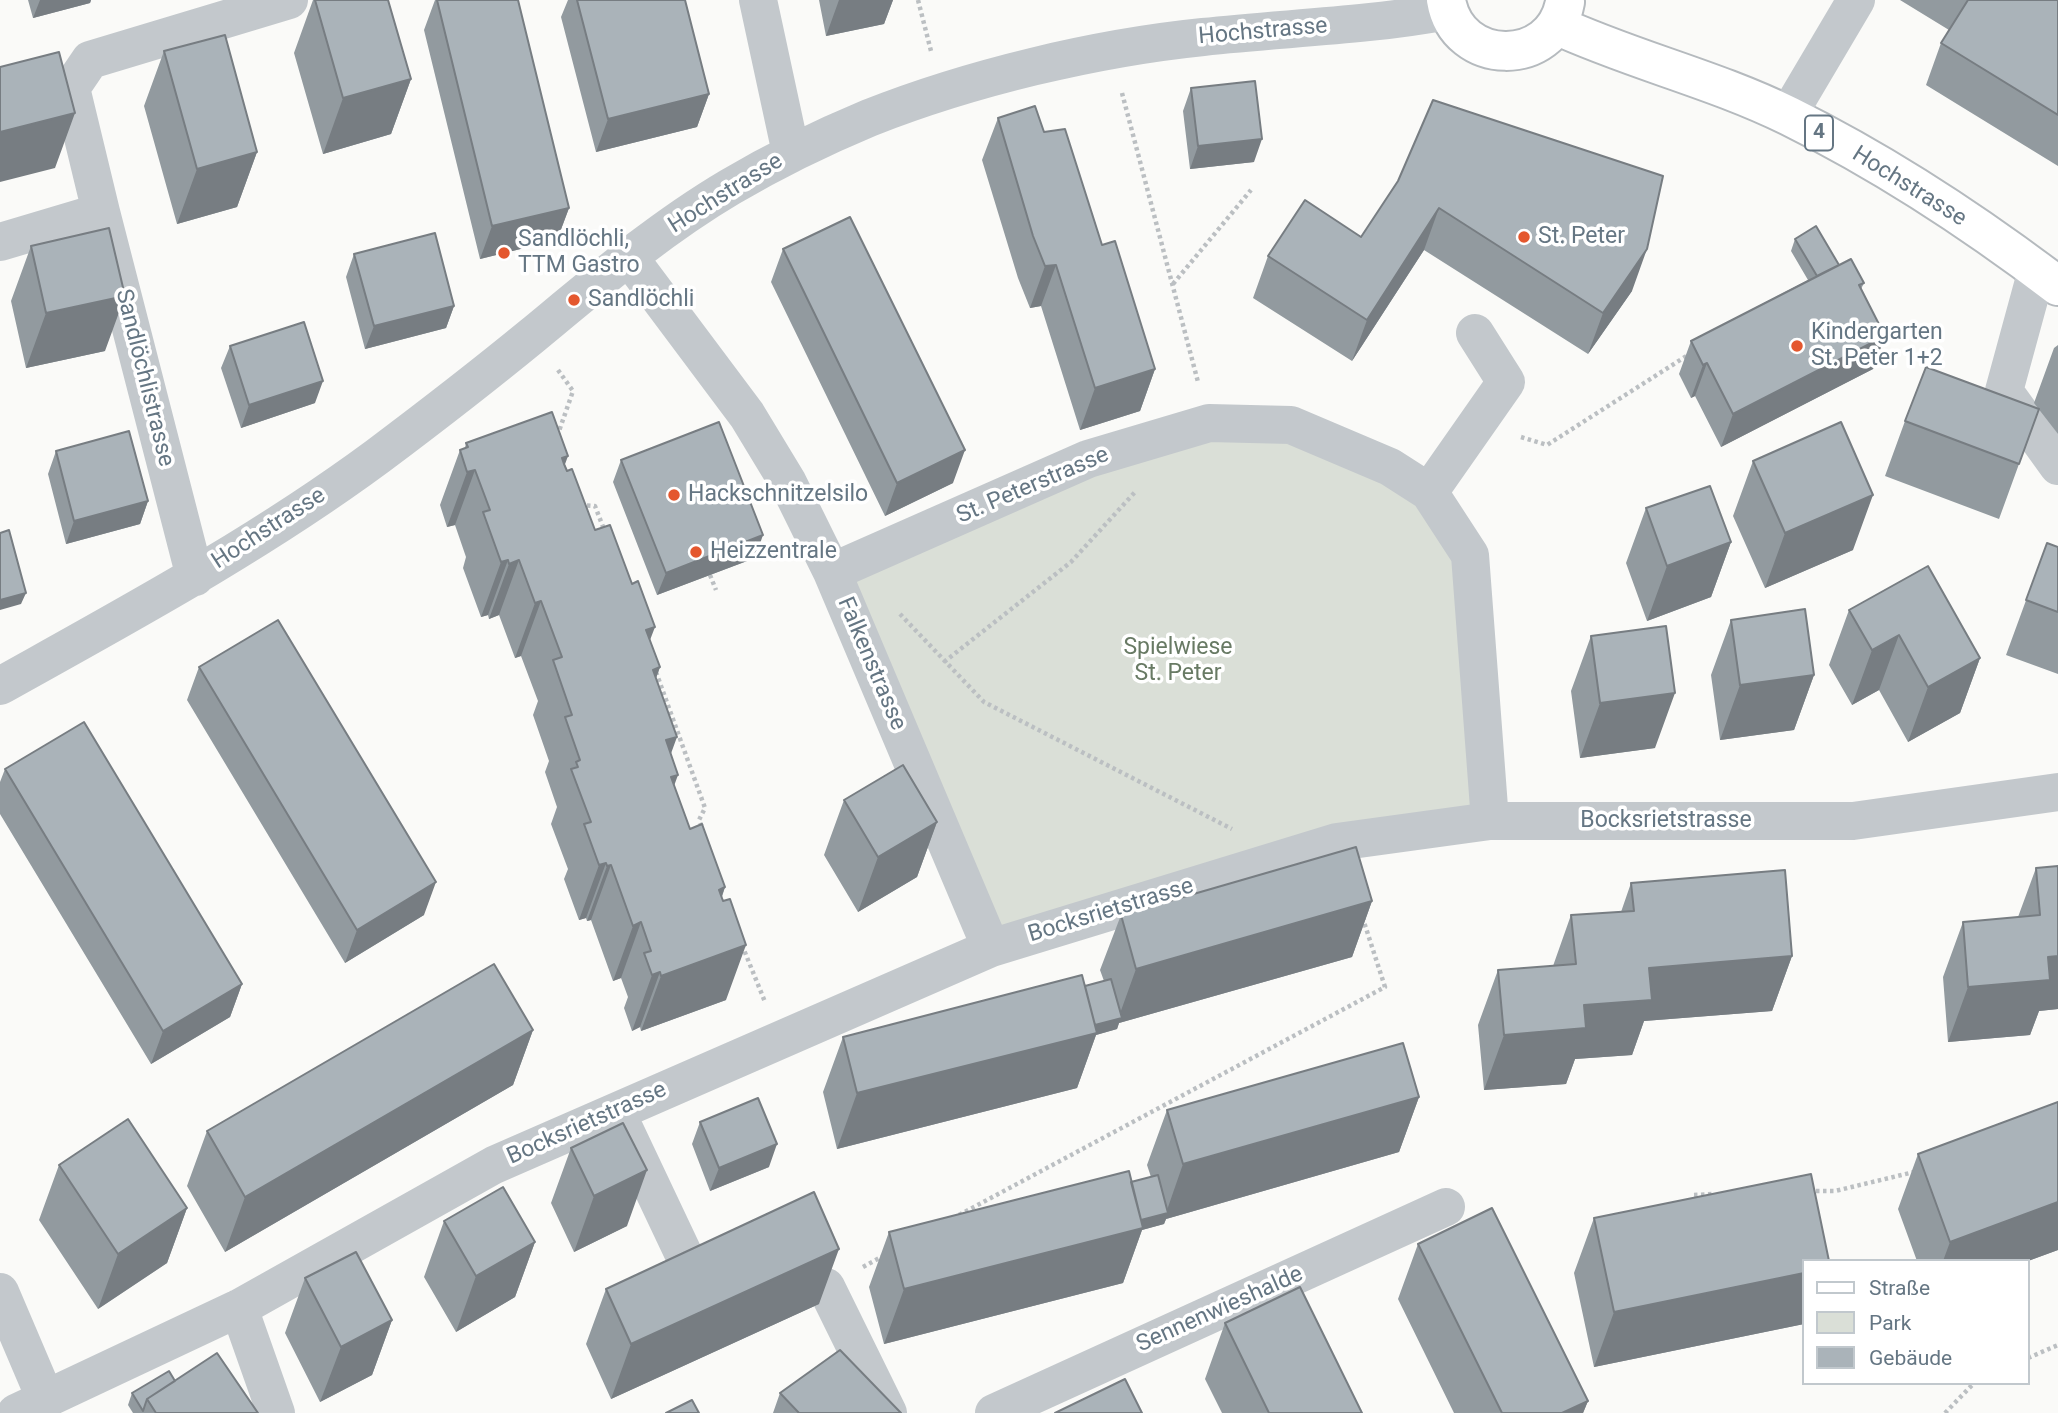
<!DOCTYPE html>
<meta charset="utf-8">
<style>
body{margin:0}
#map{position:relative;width:2058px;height:1413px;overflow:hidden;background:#fafaf8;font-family:Roboto,sans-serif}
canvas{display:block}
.legend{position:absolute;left:1802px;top:1259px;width:228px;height:126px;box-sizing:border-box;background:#fff;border:2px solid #c1c8cd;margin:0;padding:9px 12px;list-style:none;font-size:21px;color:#657683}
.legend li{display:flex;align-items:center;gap:14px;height:35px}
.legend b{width:35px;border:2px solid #c1c8cd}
</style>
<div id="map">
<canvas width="2058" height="1413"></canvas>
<ul class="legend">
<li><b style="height:9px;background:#fff"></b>Straße</li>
<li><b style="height:19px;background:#dadfd7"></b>Park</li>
<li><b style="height:19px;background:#aab3b9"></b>Gebäude</li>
</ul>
</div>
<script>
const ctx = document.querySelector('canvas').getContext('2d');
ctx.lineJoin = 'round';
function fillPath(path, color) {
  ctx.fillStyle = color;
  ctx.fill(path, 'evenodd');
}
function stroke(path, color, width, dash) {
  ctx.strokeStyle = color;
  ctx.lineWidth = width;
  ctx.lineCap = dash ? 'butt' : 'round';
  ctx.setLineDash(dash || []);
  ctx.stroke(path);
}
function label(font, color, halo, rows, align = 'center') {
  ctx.font = font + ' Roboto,sans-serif';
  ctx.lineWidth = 7;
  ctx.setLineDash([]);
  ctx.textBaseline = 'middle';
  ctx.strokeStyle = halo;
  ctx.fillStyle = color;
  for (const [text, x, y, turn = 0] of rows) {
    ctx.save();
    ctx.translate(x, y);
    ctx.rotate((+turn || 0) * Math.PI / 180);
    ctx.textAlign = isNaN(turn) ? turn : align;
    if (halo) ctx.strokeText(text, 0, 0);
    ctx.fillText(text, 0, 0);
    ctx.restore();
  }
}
const green = new Path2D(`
 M1209,423L1390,467L1470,555L1490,821L991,948L832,572Z`);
const path = new Path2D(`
 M918,0L931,51
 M1122,93L1198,382
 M1173,284L1251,190
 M558,370L573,391L558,434
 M1521,437L1547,445L1688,355
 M580,505L595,506L605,532
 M710,575L716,590
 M900,614L984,702L1232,829
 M944,662L1071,562L1136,491
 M656,672L705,808L699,820L702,827
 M742,945L765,1002
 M1809,1191H1835L1914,1172
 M1694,1195L1713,1194
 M959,1215L1385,987L1363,919
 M863,1267L883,1256
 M2028,1358L2058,1345
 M1945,1413L1974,1383`);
const minor = new Path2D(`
 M758,0L791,153
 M1788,115L1856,0
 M0,242L101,212
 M628,256L747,415L787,481L832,572L991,948
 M2037,270L2004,391L2058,466
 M1429,492L1506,382L1475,333
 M832,572L1088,459L1209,423L1291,425L1390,467L1429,492L1470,555L1490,821
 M195,577L101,212L71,88L90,60L289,0
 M0,686C129,614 259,544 378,456C430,417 483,376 533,335C596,283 659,229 730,187C774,161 821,138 869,118C970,78 1095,48 1203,37C1285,28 1367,26 1447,11
 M623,1126L693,1274
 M826,1287L888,1413
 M0,1292L46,1400
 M239,1308L276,1413
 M16,1413L239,1308L494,1165L991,948L1337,842L1490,821H1853L2058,792
 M994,1413L1446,1207`);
const major = new Path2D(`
 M1446,0C1457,67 1553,68 1565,2
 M1556,25C1632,60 1714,79 1789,116C1882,162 1975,223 2058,286`);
const wall = new Path2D(`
 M28,0H91L90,3L33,18Z
 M313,0H388L411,79L391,134L323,154L294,53Z
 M435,0H518L569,208L557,240L480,259L424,30Z
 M568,0H685L709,94L697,127L596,152L561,17Z
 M819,0H893L884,24L826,36Z
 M1900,0H2058V166L1926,85L1941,43L1949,30Z
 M164,51L257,152L237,207L177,224L144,106Z
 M1191,88L1254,162L1190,169L1183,111Z
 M998,118L1102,245L1155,369L1140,411L1080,430L1041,306L1030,308L1018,278L982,160Z
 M1398,181L1632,291L1588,354L1424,250L1352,361L1253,298L1268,256L1361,237Z
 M1795,239L1839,265L1864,283L1861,289L1885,336L1873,369L1721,447L1695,396L1691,398L1679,374L1691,341L1808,280L1791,251Z
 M31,246L105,351L26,368L11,301Z
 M783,249L953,483L885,516L771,282Z
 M354,254L454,306L446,328L365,349L346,277Z
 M2058,345V434L2034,403L2054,348Z
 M230,346L315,403L241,428L221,368Z
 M2039,409L1999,519L1885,476L1905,421Z
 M466,443L565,465L595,530L650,640L660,667L656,678L671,755L674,785L690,829L725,887L722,897L726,1000L641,1031L640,1027L632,1031L624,1008L628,997L621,978L613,981L591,920L587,921L586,918L579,920L564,879L568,869L551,824L557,807L545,772L549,761L533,715L538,701L521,656L515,658L499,615L489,619L488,615L481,617L463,568L466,557L455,525L447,527L440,505L460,450L465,448Z
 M56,451L148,501L140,524L66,544L48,474Z
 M621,460L755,558L657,595L613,482Z
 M1753,461L1853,550L1765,588L1733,516Z
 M1646,508L1731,542L1711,597L1647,621L1626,563Z
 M2047,543L2058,547V674L2006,655Z
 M1849,610L1980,658L1960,713L1908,742L1879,690L1852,705L1829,665Z
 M1731,620L1814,675L1794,730L1720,740L1711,675Z
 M1591,636L1655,748L1580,758L1571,691Z
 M199,667L424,915L345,963L187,700Z
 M5,769L242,984L230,1017L151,1064L0,814V782Z
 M844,800L937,822L917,877L858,912L824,855Z
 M2058,866V1009L2039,1011L2030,1035L1948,1042L1943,977L1963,922L2018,917L2036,868Z
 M1631,883L1792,956L1772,1011L1644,1021L1632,1055L1575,1059L1566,1084L1484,1090L1478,1025L1498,970L1553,966L1571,915L1621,912Z
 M1372,901L1352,957L1119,1023L1117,1029L1096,1035L1077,1088L837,1149L823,1092L843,1037L1085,986L1104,981L1100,970L1121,915Z
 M533,1030L513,1085L225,1252L187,1186L207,1131Z
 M1419,1097L1399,1152L1166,1219L1164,1224L1142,1230L1123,1283L884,1344L869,1287L889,1232L1131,1182L1151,1177L1147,1165L1167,1110Z
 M2058,1102V1250L2028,1261H1917L1898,1209L1918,1154Z
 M700,1122L769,1167L710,1191L692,1144Z
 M571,1148L627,1226L574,1252L551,1203Z
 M59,1165L187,1208L167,1263L98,1309L39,1220Z
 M1594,1218L1804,1273V1324L1594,1367L1574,1273Z
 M444,1221L535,1242L515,1297L456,1332L424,1277Z
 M1418,1244L1588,1401L1583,1413H1454L1398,1299Z
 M305,1278L392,1320L372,1375L320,1402L285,1333Z
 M606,1289L819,1304L611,1399L586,1344Z
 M1225,1323L1362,1413H1222L1205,1379Z
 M175,1381L258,1413H133L128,1405L132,1393Z
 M780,1393L901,1413H773Z`);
const shadedWall = new Path2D(`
 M40,0H91L90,3L33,18Z
 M839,0H893L884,24L826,36Z
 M411,79L391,134L323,154L343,98Z
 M709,94L697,127L596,152L608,119Z
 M75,113L55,168L0,182V132Z
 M1262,139L1254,162L1190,169L1198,146Z
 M257,152L237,207L177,224L197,169Z
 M569,208L557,240L480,259L492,226Z
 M1439,208L1424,250L1352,361L1367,320Z
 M1647,249L1632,291L1588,354L1603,313Z
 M1056,265L1041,306L1030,308L1045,266Z
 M125,296L105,351L26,368L46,313Z
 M454,306L446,328L365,349L374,326Z
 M1885,336L1873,369L1721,447L1733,414Z
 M1707,363L1695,396L1691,398L1703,365Z
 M1155,369L1140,411L1080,430L1095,388Z
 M323,381L315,403L241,428L249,405Z
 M965,450L953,483L885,516L897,483Z
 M568,456L548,511L562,458Z
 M475,470L455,525L447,527L467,472Z
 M1873,495L1853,550L1765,588L1785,533Z
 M148,501L140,524L66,544L74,521Z
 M763,535L755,558L657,595L666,573Z
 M1731,542L1711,597L1647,621L1667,566Z
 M508,560L488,615L481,617L501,562Z
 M519,560L499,615L489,619L509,564Z
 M26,593L21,604L0,610V600Z
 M541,601L521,656L515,658L535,603Z
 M655,627L634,682L646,630Z
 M1899,635L1879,690L1852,705L1872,650Z
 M1980,658L1960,713L1908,742L1928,687Z
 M660,667L640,722L653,670Z
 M1814,675L1794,730L1720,740L1740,685Z
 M1675,693L1655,748L1580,758L1600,703Z
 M677,737L657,792L666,740Z
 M678,775L658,830L671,777Z
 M937,822L917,877L858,912L878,857Z
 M606,863L586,918L579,920L599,865Z
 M611,865L591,920L587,921L607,866Z
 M436,882L424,915L345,963L357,930Z
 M725,887L705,942L719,890Z
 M1372,901L1352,957L1119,1023L1117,1029L1096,1035L1077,1088L837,1149L857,1093L1118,1019L1136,969Z
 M641,922L621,978L613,981L633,926Z
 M746,945L726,1000L641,1031L661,976Z
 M1792,956L1772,1011L1644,1021L1632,1055L1575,1059L1566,1084L1484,1090L1504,1035L1584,1005L1649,968Z
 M2058,956V1009L2039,1011L2030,1035L1948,1042L1968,987L2048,957Z
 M660,972L640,1027L632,1031L652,975Z
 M242,984L230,1017L151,1064L163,1031Z
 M533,1030L513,1085L225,1252L245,1197Z
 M1419,1097L1399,1152L1166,1219L1164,1224L1142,1230L1123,1283L884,1344L904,1289L1166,1213L1183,1164Z
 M777,1144L769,1167L710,1191L719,1168Z
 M647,1170L627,1226L574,1252L594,1196Z
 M2058,1202V1250L2028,1261H1943L1950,1242Z
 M187,1208L167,1263L98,1309L118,1254Z
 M535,1242L515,1297L456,1332L476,1276Z
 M839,1249L819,1304L611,1399L631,1344Z
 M1804,1273V1324L1594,1367L1614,1312Z
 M392,1320L372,1375L320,1402L341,1347Z
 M1588,1401L1583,1413H1562Z`);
const building = new Path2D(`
 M315,0H388L411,79L343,98Z
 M437,0H518L569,208L492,226Z
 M577,0H685L709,94L608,119Z
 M1968,0H2058V115L1941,43Z
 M225,35L257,152L197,169L164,51Z
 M59,52L75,113L0,132V67Z
 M1255,81L1262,139L1198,146L1191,88Z
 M1433,100L1663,176L1647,249L1603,313L1439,208L1367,320L1268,256L1305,200L1361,237L1398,181Z
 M1035,106L1044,132L1065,129L1102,245L1115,241L1155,369L1095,388L1056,265L1045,266L1033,236L998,118Z
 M850,217L965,450L897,483L783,249Z
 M1816,226L1839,265L1817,276L1795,239Z
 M109,228L125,296L46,313L31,246Z
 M435,233L454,306L374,326L354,254Z
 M1851,259L1864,283L1859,285L1885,336L1733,414L1707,363L1703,365L1691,341Z
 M304,322L323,381L249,405L230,346Z
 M1926,367L2039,409L2019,464L1905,421Z
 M552,412L568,456L562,458L564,464L567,471L572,469L595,530L610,525L632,584L638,581L655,627L646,630L660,667L653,670L677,737L666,740L678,775L671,777L690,829L702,824L725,887L719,890L723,901L730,899L746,945L661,976L660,972L652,975L644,953L651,951L641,922L633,926L611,865L607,866L606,863L599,865L584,824L591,822L571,769L578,767L576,762L580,760L565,717L572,715L553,660L562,657L541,601L535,603L519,560L509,564L508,560L501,562L483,512L490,510L475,470L467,472L460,450L468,447L466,443Z
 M719,422L763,535L666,573L621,460Z
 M1841,422L1873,495L1785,533L1753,461Z
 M129,431L148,501L74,521L56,451Z
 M1710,486L1731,542L1667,566L1646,508Z
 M9,530L26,593L0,600V533Z
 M2047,543L2058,547V612L2026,600Z
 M1928,566L1980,658L1928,687L1899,635L1872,650L1849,610Z
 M1805,609L1814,675L1740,685L1731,620Z
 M278,620L436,882L357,930L199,667Z
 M1666,626L1675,693L1600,703L1591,636Z
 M84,722L242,984L163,1031L5,769Z
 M903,765L937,822L878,857L844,800Z
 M1356,847L1372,901L1136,969L1121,915Z
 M2058,866V956L2048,957L2050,980L1968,987L1963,922L2040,915L2036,868Z
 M1785,870L1792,956L1649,968L1652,1000L1584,1005L1586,1028L1504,1035L1498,970L1576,964L1571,915L1634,911L1631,883Z
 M494,964L533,1030L245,1197L207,1131Z
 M1082,975L1097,1033L857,1093L843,1037Z
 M1111,979L1122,1018L1095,1025L1085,986Z
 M1403,1043L1419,1097L1183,1164L1167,1110Z
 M758,1098L777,1144L719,1168L700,1122Z
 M2058,1102V1202L1950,1242L1918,1154Z
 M128,1119L187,1208L118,1254L59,1165Z
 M623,1123L647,1170L594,1196L571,1148Z
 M1129,1171L1143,1228L904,1289L889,1232Z
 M1811,1174L1829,1261H1804V1273L1614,1312L1594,1218Z
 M1158,1175L1168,1213L1141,1220L1131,1182Z
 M503,1187L535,1242L476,1276L444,1221Z
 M814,1192L839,1249L631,1344L606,1289Z
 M1492,1208L1588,1401L1562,1413H1502L1418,1244Z
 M356,1252L392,1320L341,1347L305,1278Z
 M1300,1287L1362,1413H1269L1225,1323Z
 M840,1350L901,1413H799L780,1393Z
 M217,1353L258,1413H156L147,1399Z
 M169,1371L175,1381L147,1399L143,1411L132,1393Z
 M1125,1379L1142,1413H1055Z
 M692,1400L699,1413H666Z`);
const markers = [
 [1524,237,7,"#e4572e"],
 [504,253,7,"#e4572e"],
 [574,300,7,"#e4572e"],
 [1797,346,7,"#e4572e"],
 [674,495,7,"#e4572e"],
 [696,552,7,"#e4572e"]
];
const shields = [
 [1819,133,28]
];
const shieldNames = [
 ["4",1819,133]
];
const streetNames = [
 ["Hochstrasse",1263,32,-5],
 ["Hochstrasse",1909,187,32],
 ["Hochstrasse",726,194,-32],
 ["Sandlöchlistrasse",144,378,76],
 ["St. Peterstrasse",1033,486,-23],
 ["Hochstrasse",269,529,-33],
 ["Falkenstrasse",871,664,67],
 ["Bocksrietstrasse",1666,821],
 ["Bocksrietstrasse",1111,911,-17],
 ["Bocksrietstrasse",587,1124,-24],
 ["Sennenwieshalde",1220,1310,-24]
];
const poiNames = [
 ["St. Peter",1538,237],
 ["Sandlöchli,",518,240],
 ["TTM Gastro",518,266],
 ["Sandlöchli",588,300],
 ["Kindergarten",1811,333],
 ["St. Peter 1+2",1811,359],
 ["Hackschnitzelsilo",688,495],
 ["Heizzentrale",710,552]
];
const parkNames = [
 ["Spielwiese",1178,648],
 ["St. Peter",1178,674]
];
fillPath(green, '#dadfd7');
stroke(major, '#b5babe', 42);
stroke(path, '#bbbfc2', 4.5, [3.5, 3.5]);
stroke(minor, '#c3c8cc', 38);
stroke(major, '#fff', 38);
fillPath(wall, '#929a9f');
fillPath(shadedWall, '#777d82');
fillPath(building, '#aab3b9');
stroke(building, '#777d82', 2);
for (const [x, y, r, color] of markers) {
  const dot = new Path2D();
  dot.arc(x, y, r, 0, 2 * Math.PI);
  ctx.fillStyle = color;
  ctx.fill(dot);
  stroke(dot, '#fff', 2.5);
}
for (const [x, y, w] of shields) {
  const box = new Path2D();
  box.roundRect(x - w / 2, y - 17.5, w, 35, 5);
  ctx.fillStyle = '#fff';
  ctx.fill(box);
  stroke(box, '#657683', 2);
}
label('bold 21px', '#657683', null, shieldNames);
label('23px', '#657683', '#fff', streetNames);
label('23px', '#657683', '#fff', poiNames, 'left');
label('23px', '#687a64', '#fff', parkNames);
</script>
